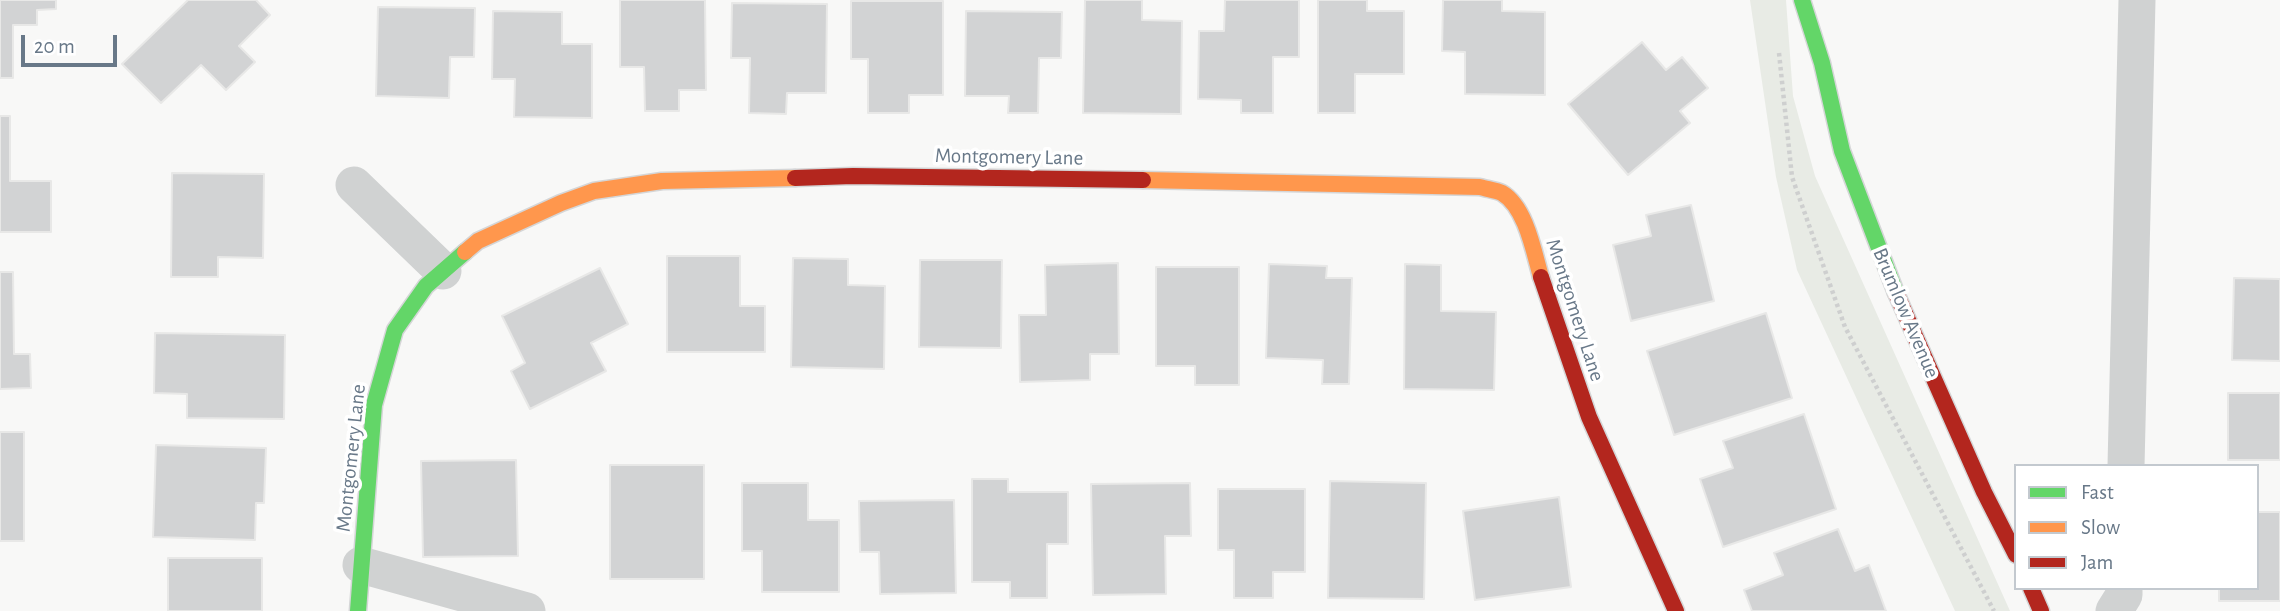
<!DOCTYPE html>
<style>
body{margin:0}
#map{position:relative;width:2280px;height:611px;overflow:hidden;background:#f8f8f7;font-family:"Alegreya Sans",sans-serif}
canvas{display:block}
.legend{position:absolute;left:2014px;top:464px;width:245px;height:126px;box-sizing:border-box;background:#fff;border:2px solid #c3c9cf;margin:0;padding:9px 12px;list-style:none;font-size:21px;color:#687888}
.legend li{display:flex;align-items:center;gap:14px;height:35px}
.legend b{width:35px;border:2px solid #c3c9cf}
.scale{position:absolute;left:21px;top:35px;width:96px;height:32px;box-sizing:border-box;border:4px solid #687888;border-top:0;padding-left:9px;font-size:21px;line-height:24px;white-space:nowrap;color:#687888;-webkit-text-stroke:5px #fff;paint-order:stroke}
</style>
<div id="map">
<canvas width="2280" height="611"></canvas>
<ul class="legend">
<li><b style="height:9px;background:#63d668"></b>Fast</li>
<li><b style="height:9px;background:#ff974d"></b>Slow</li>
<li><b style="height:9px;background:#b3261e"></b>Jam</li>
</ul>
<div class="scale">20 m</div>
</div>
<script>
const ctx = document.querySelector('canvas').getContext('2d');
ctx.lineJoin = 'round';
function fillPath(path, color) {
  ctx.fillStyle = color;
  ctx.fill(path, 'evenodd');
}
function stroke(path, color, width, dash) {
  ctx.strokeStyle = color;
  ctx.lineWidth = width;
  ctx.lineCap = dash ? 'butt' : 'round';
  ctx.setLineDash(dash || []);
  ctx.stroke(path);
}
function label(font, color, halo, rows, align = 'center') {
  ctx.font = font + ' "Alegreya Sans",sans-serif';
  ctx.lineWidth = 7;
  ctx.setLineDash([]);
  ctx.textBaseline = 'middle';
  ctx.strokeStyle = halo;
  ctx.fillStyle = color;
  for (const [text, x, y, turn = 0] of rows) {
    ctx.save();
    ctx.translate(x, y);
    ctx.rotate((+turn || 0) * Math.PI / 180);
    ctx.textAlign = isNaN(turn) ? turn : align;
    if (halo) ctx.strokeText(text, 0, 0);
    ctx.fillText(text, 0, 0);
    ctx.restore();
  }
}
const green = new Path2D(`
 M1750,0H1786L1793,96L1815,176L2010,611H1955L1797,270L1776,177Z`);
const building = new Path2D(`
 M0,0H56V9L37,10V25H13V78H0Z
 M188,0H256L270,15L239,46L255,62L226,90L201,65L161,103L122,64Z
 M620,0H705L706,90H679V111H645L644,67H620Z
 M1085,0H1142V20L1182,21L1181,114L1083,113Z
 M1225,0H1299V57H1273V113H1241V100L1198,99L1199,31H1224Z
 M1318,0H1367V11H1404V74H1355V113H1318Z
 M1443,0H1502V11L1545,12V95L1465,94V52L1442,51Z
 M851,1H943V95H909V113H868V59H851Z
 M732,3L827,4L826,93H787L786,114L749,113L750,58H731Z
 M378,7L475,8L474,57H450L449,98L376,96Z
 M493,11L562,12V44H592V118L514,117L515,79H492Z
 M966,11L1062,12L1061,58H1039L1038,113H1008L1009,96H965Z
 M1642,42L1666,70L1682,57L1708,88L1680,111L1690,123L1628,175L1568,104Z
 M0,116H10V181H51V232H0Z
 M172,173L264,174L263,258L218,257V277H171Z
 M1691,205L1714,301L1631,321L1613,245L1651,236L1646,215Z
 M667,256H740V306H765V352H667Z
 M793,258L848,259V285L885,286L884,369L791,367Z
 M920,260H1002L1001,348L919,347Z
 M1118,263L1119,354H1090V380L1020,382L1019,315H1046L1045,265Z
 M1269,264L1327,266L1326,278H1352L1349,384H1322L1323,360L1266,358Z
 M1405,264L1441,265V311L1496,312L1494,390L1404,389Z
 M1156,267H1239V385H1195V366H1156Z
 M600,268L628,324L591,343L606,371L530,409L511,371L525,363L502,316Z
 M0,272H13L14,354H30L31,388L0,389Z
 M2234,278L2280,279V361L2232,360Z
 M1766,313L1792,398L1674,435L1647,351Z
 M155,333L285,335L284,419L187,418V394L154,393Z
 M2228,393H2280V460H2228Z
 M1804,414L1836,509L1723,547L1700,479L1733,468L1723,441Z
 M0,432H24V541H0Z
 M156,445L266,448L264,503H256L255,540L153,537Z
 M516,460L518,556L423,557L421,461Z
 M610,465H704V579H610Z
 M972,479H1008V492H1068V544H1047V598H1010V582H972Z
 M1330,481L1426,483L1424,599L1328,598Z
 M742,483H808V520H839V592H762V551H742Z
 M1190,483L1191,536H1165L1166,594L1093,595L1091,484Z
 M1218,489H1305V572H1273V598H1234V550H1218Z
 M1559,497L1571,587L1475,600L1463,511Z
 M954,500L956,593L880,594L879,552H860L859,501Z
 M2257,512H2280V601H2219V588H2257Z
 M1838,529L1855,571L1869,565L1886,611H1752L1744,590L1783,575L1774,553Z
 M168,558H262V611H168Z`);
const path = new Path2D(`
 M1779,53L1792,177L1845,327L1994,611`);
const street = new Path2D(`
 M354,185L443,271
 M2126,466L2137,0
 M361,565L527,611
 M2114,611L2124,595V588`);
const fast = new Path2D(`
 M1802,0L1822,63L1842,151L1896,293
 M358,611L374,405L395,330L426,286L465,252`);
const slow = new Path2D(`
 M1143,180L1480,187C1486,189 1496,190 1502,193C1526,207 1534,253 1541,277
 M465,252L478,241L561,203L594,191L662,181L795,178`);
const jam = new Path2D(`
 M795,178L853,176L1143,180
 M1541,277L1589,417L1676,611
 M1896,293L1984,492L2016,555
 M2031,588L2041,611`);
const streetNames = [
 ["Montgomery Lane",1009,157,1],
 ["Montgomery Lane",1575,310,72],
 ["Brumlow Avenue",1906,313,67],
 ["Montgomery Lane",351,458,-84]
];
fillPath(green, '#e8ebe5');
fillPath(building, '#d2d3d4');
stroke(building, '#e8e8e7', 2);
stroke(fast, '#d5d6d7', 19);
stroke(slow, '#d5d6d7', 19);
stroke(jam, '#d5d6d7', 19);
stroke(path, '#cecfcf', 4.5, [3.5, 3.5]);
stroke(street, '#d0d2d2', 37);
stroke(fast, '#63d668', 16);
stroke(slow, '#ff974d', 16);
stroke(jam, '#b3261e', 16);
label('21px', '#687888', '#fff', streetNames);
</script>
